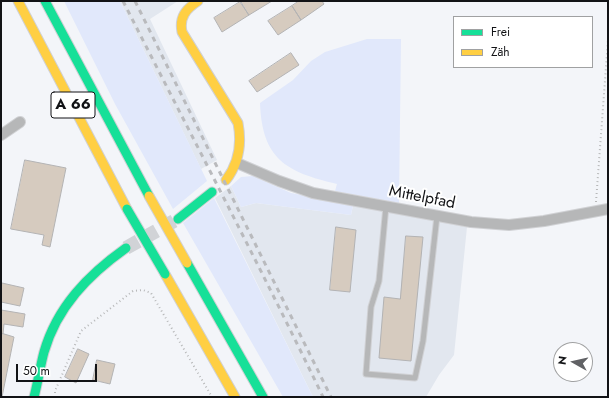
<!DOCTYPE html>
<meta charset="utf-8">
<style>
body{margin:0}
#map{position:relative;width:609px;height:398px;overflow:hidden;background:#f3f5f9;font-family:Jost,sans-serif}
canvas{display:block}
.frame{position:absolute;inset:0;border:2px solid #121316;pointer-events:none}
.legend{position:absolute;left:453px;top:16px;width:140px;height:52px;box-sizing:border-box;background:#fff;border:1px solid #a0a1a2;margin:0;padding:5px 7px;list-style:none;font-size:12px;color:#121316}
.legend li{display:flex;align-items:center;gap:8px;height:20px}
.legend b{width:20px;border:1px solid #a0a1a2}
.north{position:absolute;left:553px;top:342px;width:40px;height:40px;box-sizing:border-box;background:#fff;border:1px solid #a0a1a2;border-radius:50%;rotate:278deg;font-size:11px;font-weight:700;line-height:16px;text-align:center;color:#121316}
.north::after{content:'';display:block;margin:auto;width:14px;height:18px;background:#616265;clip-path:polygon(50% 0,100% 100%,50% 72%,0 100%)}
.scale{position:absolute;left:16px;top:364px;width:81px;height:18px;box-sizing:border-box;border:2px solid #121316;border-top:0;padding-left:5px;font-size:12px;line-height:14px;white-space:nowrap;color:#121316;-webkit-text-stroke:3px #fff;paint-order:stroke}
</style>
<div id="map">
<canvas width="609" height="398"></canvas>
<div class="frame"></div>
<ul class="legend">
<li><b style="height:5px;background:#16e098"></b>Frei</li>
<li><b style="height:5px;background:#ffcf43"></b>Zäh</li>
</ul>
<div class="north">N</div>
<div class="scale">50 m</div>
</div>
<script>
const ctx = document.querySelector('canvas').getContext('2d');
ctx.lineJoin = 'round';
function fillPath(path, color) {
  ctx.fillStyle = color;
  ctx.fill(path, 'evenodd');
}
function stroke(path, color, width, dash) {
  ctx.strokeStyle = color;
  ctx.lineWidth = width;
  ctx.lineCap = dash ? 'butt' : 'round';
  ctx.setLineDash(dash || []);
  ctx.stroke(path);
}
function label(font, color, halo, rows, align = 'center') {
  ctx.font = font + ' Jost,sans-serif';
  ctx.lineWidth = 4;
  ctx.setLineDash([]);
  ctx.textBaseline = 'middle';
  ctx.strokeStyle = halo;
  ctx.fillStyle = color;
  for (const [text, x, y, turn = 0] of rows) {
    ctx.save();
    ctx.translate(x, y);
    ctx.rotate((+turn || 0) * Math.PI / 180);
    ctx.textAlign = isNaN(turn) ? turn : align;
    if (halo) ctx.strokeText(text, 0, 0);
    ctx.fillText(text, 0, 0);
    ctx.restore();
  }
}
const built = new Path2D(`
 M120,1H178L150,19L217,160L201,169Z
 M231,186L241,207L256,203L351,215L353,205L467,227L454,355L439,375L426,397H313L215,198Z`);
const green = new Path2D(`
 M64,1H120L207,181L173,209L115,104Z
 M367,39H401L399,203L335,191L337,184C286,172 262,159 260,103L293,80L311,61L325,52Z
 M253,176L291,193L353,205L351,215L256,203L241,207L231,186L241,177Z
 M214,198L313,397H283L183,223Z`);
const building = new Path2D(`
 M241,1H272L249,15Z
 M299,1H322L324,4L301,20L292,6Z
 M240,2L249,15L222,32L214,18Z
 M292,6L301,20L278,35L268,21Z
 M291,53L299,65L257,92L249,81Z
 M25,160L66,168L50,247L42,245L44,235L11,229Z
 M336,227L356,230L350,292L330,290Z
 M406,236L423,237L411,361L379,358L384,297L400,299Z
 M2,283L24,288L20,306L1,302Z
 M1,310L25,314L23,327L4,324L3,334L1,333Z
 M1,333L14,337L2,397H1Z
 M78,349L89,354L76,383L65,377Z
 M97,360L115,364L110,384L93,380Z`);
const secondaryTunnel = new Path2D(`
 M126,248L174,221`);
const path = new Path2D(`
 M596,202L608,40
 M55,397V391L81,331L133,291L143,290L151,293L212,397`);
const lane = new Path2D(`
 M386,206L379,281L371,307L366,374L415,378L423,341L437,216`);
const street = new Path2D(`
 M1,135L20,122
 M237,163L279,181L313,193L471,222L509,225L544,221L608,209`);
const fast = new Path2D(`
 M45,1L149,196
 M178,219L212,192
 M187,263L263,397
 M34,397C38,382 40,367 44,352C57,307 88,275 126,248`);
const slow = new Path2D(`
 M18,1L127,209
 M198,1C186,9 179,17 182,32L238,123C242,144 239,163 226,180
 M165,274L235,397`);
const rail = new Path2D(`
 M123,1C190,133 259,264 323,397
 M135,1L331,397`);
const fastBridge = new Path2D(`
 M127,209L165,274`);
const slowBridge = new Path2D(`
 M149,196L187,263`);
const shields = [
 [73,105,44]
];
const shieldNames = [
 ["A 66",73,105]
];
const streetNames = [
 ["Mittelpfad",422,198,11]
];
fillPath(built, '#e2e7ef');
fillPath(green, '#e1e8fb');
fillPath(building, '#d6cbbf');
stroke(building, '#b3b3b4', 1);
stroke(secondaryTunnel, '#d1d3d7', 14, [14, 7]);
stroke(lane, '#d0d1d4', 7);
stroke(street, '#d0d1d4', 12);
stroke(fast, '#d0d1d4', 11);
stroke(slow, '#d0d1d4', 11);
stroke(path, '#b7b8b9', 2, [1, 3]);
stroke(lane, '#b6b7b8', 5);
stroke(street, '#b6b7b8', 10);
stroke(fast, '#16e098', 9);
stroke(slow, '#ffcf43', 9);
stroke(rail, '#b9babd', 3, [5, 5]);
stroke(fastBridge, '#d0d1d4', 11, []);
stroke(slowBridge, '#d0d1d4', 11, []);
stroke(fastBridge, '#16e098', 9);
stroke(slowBridge, '#ffcf43', 9);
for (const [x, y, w] of shields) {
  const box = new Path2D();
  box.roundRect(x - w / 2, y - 13, w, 26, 3);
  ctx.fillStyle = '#fff';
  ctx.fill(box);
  stroke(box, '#121316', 1);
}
label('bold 15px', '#121316', null, shieldNames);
label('16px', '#121316', '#fff', streetNames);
</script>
